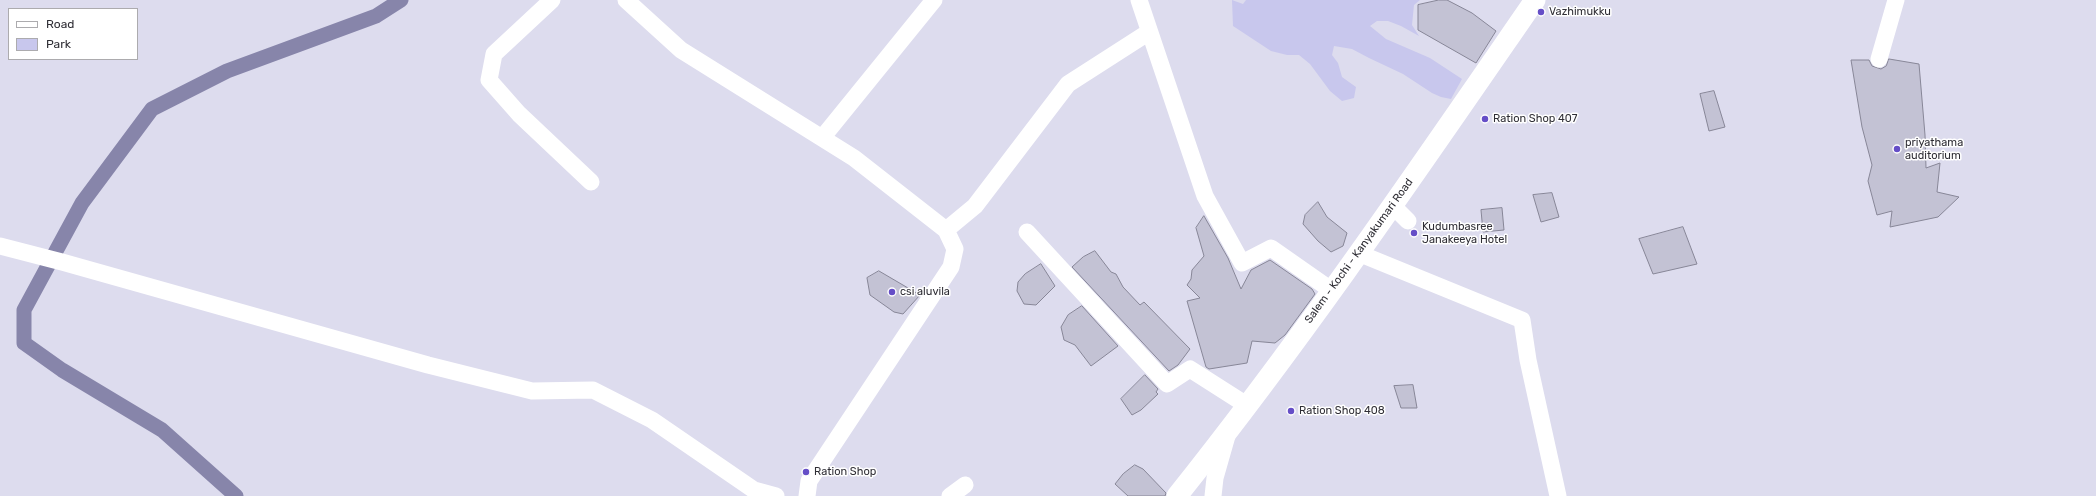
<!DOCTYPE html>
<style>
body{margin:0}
#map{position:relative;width:2096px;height:496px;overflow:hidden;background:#dddcee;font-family:Rubik,sans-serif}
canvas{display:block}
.legend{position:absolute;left:8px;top:8px;width:130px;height:52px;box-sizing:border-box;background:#fff;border:1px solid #acabae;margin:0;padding:5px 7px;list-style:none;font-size:12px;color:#2f2e35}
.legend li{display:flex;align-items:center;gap:8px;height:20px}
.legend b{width:20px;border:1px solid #acabae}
</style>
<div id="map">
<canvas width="2096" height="496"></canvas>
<ul class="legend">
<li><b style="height:5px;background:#fff"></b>Road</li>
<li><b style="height:11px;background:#c8c7ed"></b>Park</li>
</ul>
</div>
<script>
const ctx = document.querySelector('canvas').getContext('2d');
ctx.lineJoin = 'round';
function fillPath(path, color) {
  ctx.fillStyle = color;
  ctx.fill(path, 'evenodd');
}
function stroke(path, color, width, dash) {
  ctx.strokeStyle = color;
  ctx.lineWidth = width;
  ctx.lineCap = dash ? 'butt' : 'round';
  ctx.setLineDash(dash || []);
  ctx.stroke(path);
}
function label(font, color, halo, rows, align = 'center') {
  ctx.font = font + ' Rubik,sans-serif';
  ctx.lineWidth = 3;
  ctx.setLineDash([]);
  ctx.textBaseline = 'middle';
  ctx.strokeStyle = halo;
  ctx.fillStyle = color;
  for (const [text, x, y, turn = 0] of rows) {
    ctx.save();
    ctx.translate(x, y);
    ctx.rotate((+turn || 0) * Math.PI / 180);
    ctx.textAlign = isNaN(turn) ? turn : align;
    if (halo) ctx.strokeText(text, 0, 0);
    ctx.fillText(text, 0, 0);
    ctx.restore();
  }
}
const green = new Path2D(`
 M1232,0L1243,4L1246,0H1420L1414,5L1412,25L1419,36L1401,26L1388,21H1377L1370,26L1386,39L1430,58L1462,79L1451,99L1441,97L1432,93L1403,74L1369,58L1352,49L1334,46L1332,55L1338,63L1342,77L1356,87L1354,98L1342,101L1330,91L1310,64L1299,55H1287L1271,51L1233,26Z`);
const canal = new Path2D(`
 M236,496L162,430L62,370L24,343V310L82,203L152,109L227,71L376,16L401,0`);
const building = new Path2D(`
 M1439,0H1447L1472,13L1496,31L1476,63L1418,30V5Z
 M1889,59L1919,64L1925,135L1926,168L1940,163L1937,192L1959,197L1938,217L1890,227L1892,211L1877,215L1868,181L1872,165L1862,127L1851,60H1869L1872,66L1881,69L1886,66Z
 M1714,91L1725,127L1709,131L1700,94Z
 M1552,193L1559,217L1541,222L1533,195Z
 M1318,202L1327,217L1347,233L1343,246L1331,252L1318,241L1303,224L1305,215Z
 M1502,208L1504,230L1483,232L1481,210Z
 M1204,216L1228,258L1241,289L1251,270L1270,260L1312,289L1315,294L1285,335L1275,343L1252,341L1247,363L1209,369L1206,367L1187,301L1200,298L1187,285L1191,279L1192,270L1204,256L1196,228Z
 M1683,227L1697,264L1653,274L1639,239Z
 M1095,251L1111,272L1116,274L1123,287L1140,305L1144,302L1190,349L1178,365L1169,371L1072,267L1083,257Z
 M1041,264L1055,286L1036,305L1024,304L1017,291L1018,282L1025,274Z
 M879,271L920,295L903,314L894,312L870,295L867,278Z
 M1082,306L1118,346L1091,366L1075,345L1064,340L1061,327L1068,315Z
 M1145,375L1158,389L1156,392L1158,394L1141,410L1132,415L1121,399Z
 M1413,385L1417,408H1401L1394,386Z
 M1135,465L1143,469L1166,493L1165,496H1128L1115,484L1123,474Z`);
const minor = new Path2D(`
 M552,0L494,54L489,80L519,114L591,182
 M626,0L681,50L854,158L946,230L955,249L951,267L809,481L807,496
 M1139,0L1205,196L1242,263L1271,248L1331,290
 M1879,59L1896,0
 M822,138L934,0
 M1392,205L1408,221
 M946,230L975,206L1068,84L1149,32
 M1027,232L1167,384L1190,369L1248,406
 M0,246L62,262L428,365L532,391L593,390L652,420L754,490L776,496
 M1358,253L1522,320L1528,360L1558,496
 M950,496L965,485
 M1213,496L1215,478L1227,436`);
const major = new Path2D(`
 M1177,496C1304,337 1419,168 1535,0`);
const markers = [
 [1541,12,4,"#654ec7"],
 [1485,119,4,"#654ec7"],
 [1897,149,4,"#654ec7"],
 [1414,233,4,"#654ec7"],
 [892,292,4,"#654ec7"],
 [1291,411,4,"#654ec7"],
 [806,472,4,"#654ec7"]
];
const poiNames = [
 ["Vazhimukku",1549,12],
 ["Ration Shop 407",1493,119],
 ["priyathama",1905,143],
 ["auditorium",1905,156],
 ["Kudumbasree",1422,227],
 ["Janakeeya Hotel",1422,240],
 ["csi aluvila",900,292],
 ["Ration Shop 408",1299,411],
 ["Ration Shop",814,472]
];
const streetNames = [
 ["Salem - Kochi - Kanyakumari Road",1359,251,-54]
];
fillPath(green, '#c8c7ed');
stroke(canal, '#8785aa', 15);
fillPath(building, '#c3c2d4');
stroke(building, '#878697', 1);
stroke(minor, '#fff', 17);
stroke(major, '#fff', 21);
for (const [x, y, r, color] of markers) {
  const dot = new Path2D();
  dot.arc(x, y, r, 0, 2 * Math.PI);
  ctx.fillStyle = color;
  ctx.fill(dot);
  stroke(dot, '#fff', 1.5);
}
label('11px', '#2f2e35', '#fff', poiNames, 'left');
label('11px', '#2f2e35', '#fff', streetNames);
</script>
